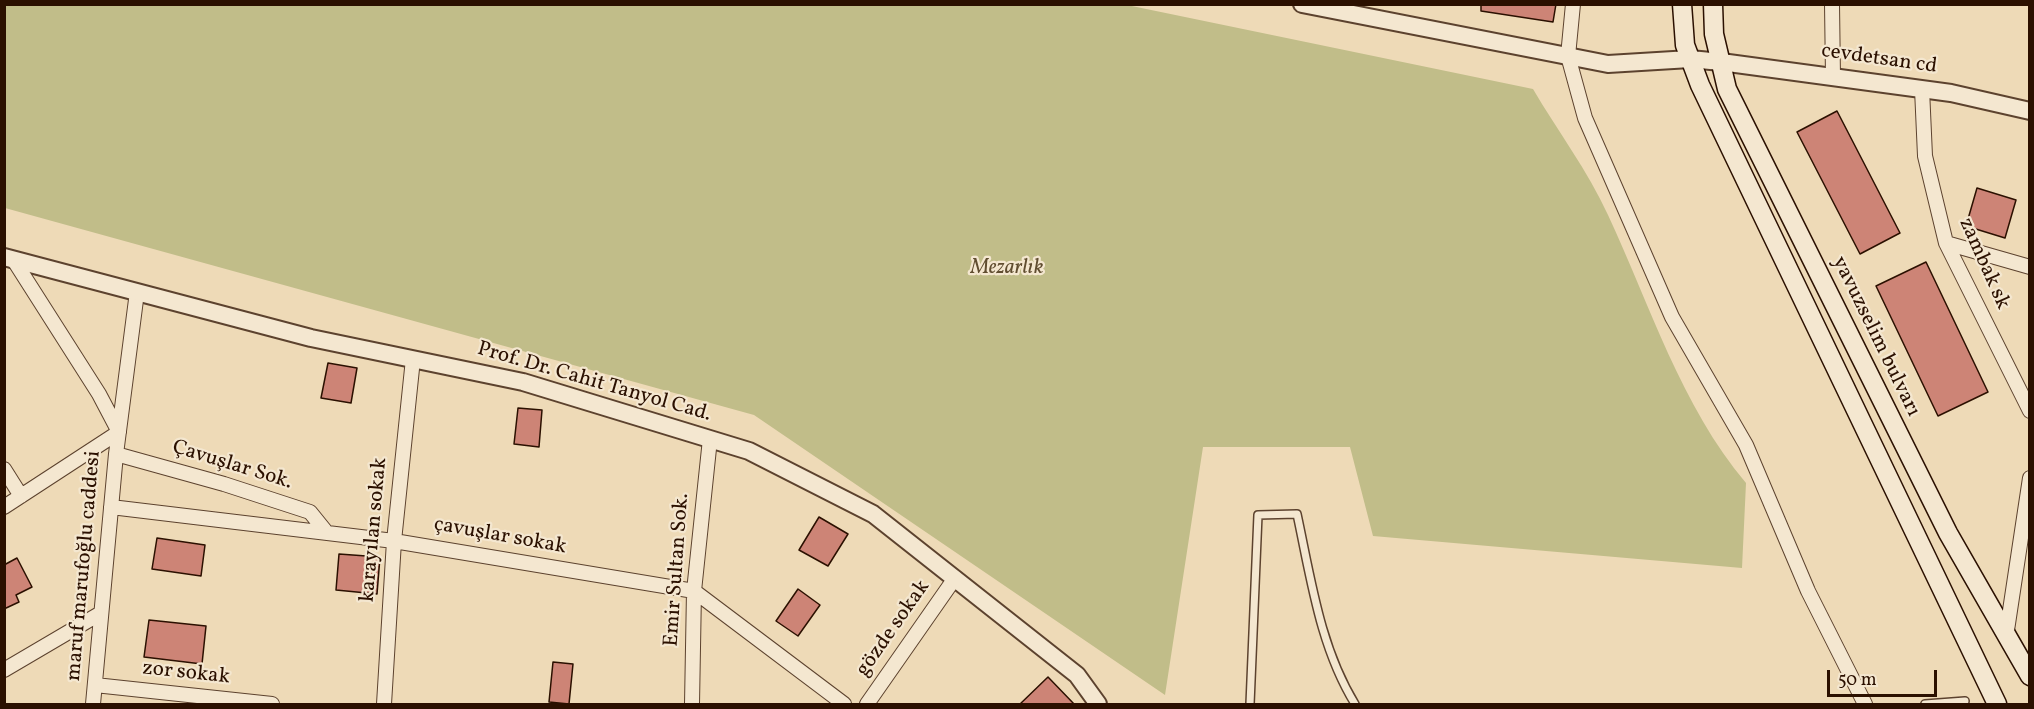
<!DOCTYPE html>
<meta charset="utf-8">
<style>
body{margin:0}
#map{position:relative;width:2034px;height:709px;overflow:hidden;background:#eedab7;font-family:Vollkorn,serif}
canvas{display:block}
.frame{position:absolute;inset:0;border:6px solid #2b1000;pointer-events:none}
.scale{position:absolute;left:1827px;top:670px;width:110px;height:27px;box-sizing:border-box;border:3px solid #2b1000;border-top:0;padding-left:8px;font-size:18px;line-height:21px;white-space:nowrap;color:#2b1000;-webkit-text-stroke:4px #f4e7d0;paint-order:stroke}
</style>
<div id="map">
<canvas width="2034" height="709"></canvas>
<div class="frame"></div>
<div class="scale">50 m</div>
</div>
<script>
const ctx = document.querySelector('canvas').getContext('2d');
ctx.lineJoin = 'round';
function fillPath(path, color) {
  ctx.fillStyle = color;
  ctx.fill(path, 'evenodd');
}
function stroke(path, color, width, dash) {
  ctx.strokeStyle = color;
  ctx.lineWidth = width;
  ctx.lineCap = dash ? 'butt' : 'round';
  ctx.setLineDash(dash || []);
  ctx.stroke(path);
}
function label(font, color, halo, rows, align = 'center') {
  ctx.font = font + ' Vollkorn,serif';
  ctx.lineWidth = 4.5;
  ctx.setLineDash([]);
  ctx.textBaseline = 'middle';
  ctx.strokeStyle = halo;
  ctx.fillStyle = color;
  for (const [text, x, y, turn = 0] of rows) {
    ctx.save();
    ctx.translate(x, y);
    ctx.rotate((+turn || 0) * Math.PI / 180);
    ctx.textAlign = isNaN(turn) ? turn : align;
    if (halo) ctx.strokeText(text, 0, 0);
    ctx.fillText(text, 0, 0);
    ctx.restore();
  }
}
const green = new Path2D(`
 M4,5H1127L1533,89C1557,130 1588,171 1608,215C1650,305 1681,406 1746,483L1742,568L1373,536L1350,447H1203L1165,695L754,415L5,208Z`);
const building = new Path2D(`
 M1481,4H1556L1553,22L1481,11Z
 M1837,111L1900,233L1860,254L1797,132Z
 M1977,188L2016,200L2005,238L1966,226Z
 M1926,262L1988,392L1938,416L1876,286Z
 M328,363L357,368L351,403L321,398Z
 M518,408L542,410L539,447L514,444Z
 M819,517L848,534L828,566L799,550Z
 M157,538L205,545L201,576L152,569Z
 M339,554L380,557L377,594L336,590Z
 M17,558L32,587L16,595L19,602L4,609V565Z
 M798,589L820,605L798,636L776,621Z
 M149,620L206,626L202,664L144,657Z
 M553,662L573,664L569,704L549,702Z
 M1048,677L1075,705H1019Z`);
const service = new Path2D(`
 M1250,704L1258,515L1297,514C1311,579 1320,647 1355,704
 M1925,704L1965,701`);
const minor = new Path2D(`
 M1573,4L1568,56L1585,118L1672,317L1746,445L1808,591L1865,704
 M1832,4L1833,77
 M1922,89L1925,156L1946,243L2030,411
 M1946,243L2030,267
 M116,454L224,484L310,512L327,533
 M4,469L21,496
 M4,507L119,432L99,394L13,259
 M111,507L394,541L694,591L844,704
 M2006,637L2030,478
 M4,670L101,613
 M95,685L272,704
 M93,704L116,454L137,292
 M384,704L394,541L413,359
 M692,704L694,591L710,439
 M867,704L955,578`);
const tertiary = new Path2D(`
 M1302,4L1608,64L1690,59L1721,62L1951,93L2030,111
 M4,257L311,338L523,382L749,451L873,514L1077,675L1098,704`);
const secondary = new Path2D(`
 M1682,4L1685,45L1700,85L1997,704
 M1713,4L1714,34L1727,89L1948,533L2030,676`);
const streetNames = [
 ["cevdetsan cd",1879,60,8],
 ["zambak sk",1983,264,66],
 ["yavuzselim bulvarı",1875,337,64],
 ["Prof. Dr. Cahit Tanyol Cad.",594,383,16],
 ["Çavuşlar Sok.",232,466,17],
 ["karayılan sokak",375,530,-85],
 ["çavuşlar sokak",500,537,10],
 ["maruf marufoğlu caddesi",85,566,-85],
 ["Emir Sultan Sok.",678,570,-86],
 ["gözde sokak",894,629,-55],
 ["zor sokak",186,674,6]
];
const parkNames = [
 ["Mezarlık",1007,269]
];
fillPath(green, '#c1bd89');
fillPath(building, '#cd8476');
stroke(building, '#2b1000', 1.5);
stroke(service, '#5c422e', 10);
stroke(minor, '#5c422e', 16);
stroke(tertiary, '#5c422e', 20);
stroke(secondary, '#2b1000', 21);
stroke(service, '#f4e7d0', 7);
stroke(minor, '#f4e7d0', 14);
stroke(tertiary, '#f4e7d0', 16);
stroke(secondary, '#f4e7d0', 18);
label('21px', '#2b1000', '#f4e7d0', streetNames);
label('italic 21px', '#604d30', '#f4e7d0', parkNames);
</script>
